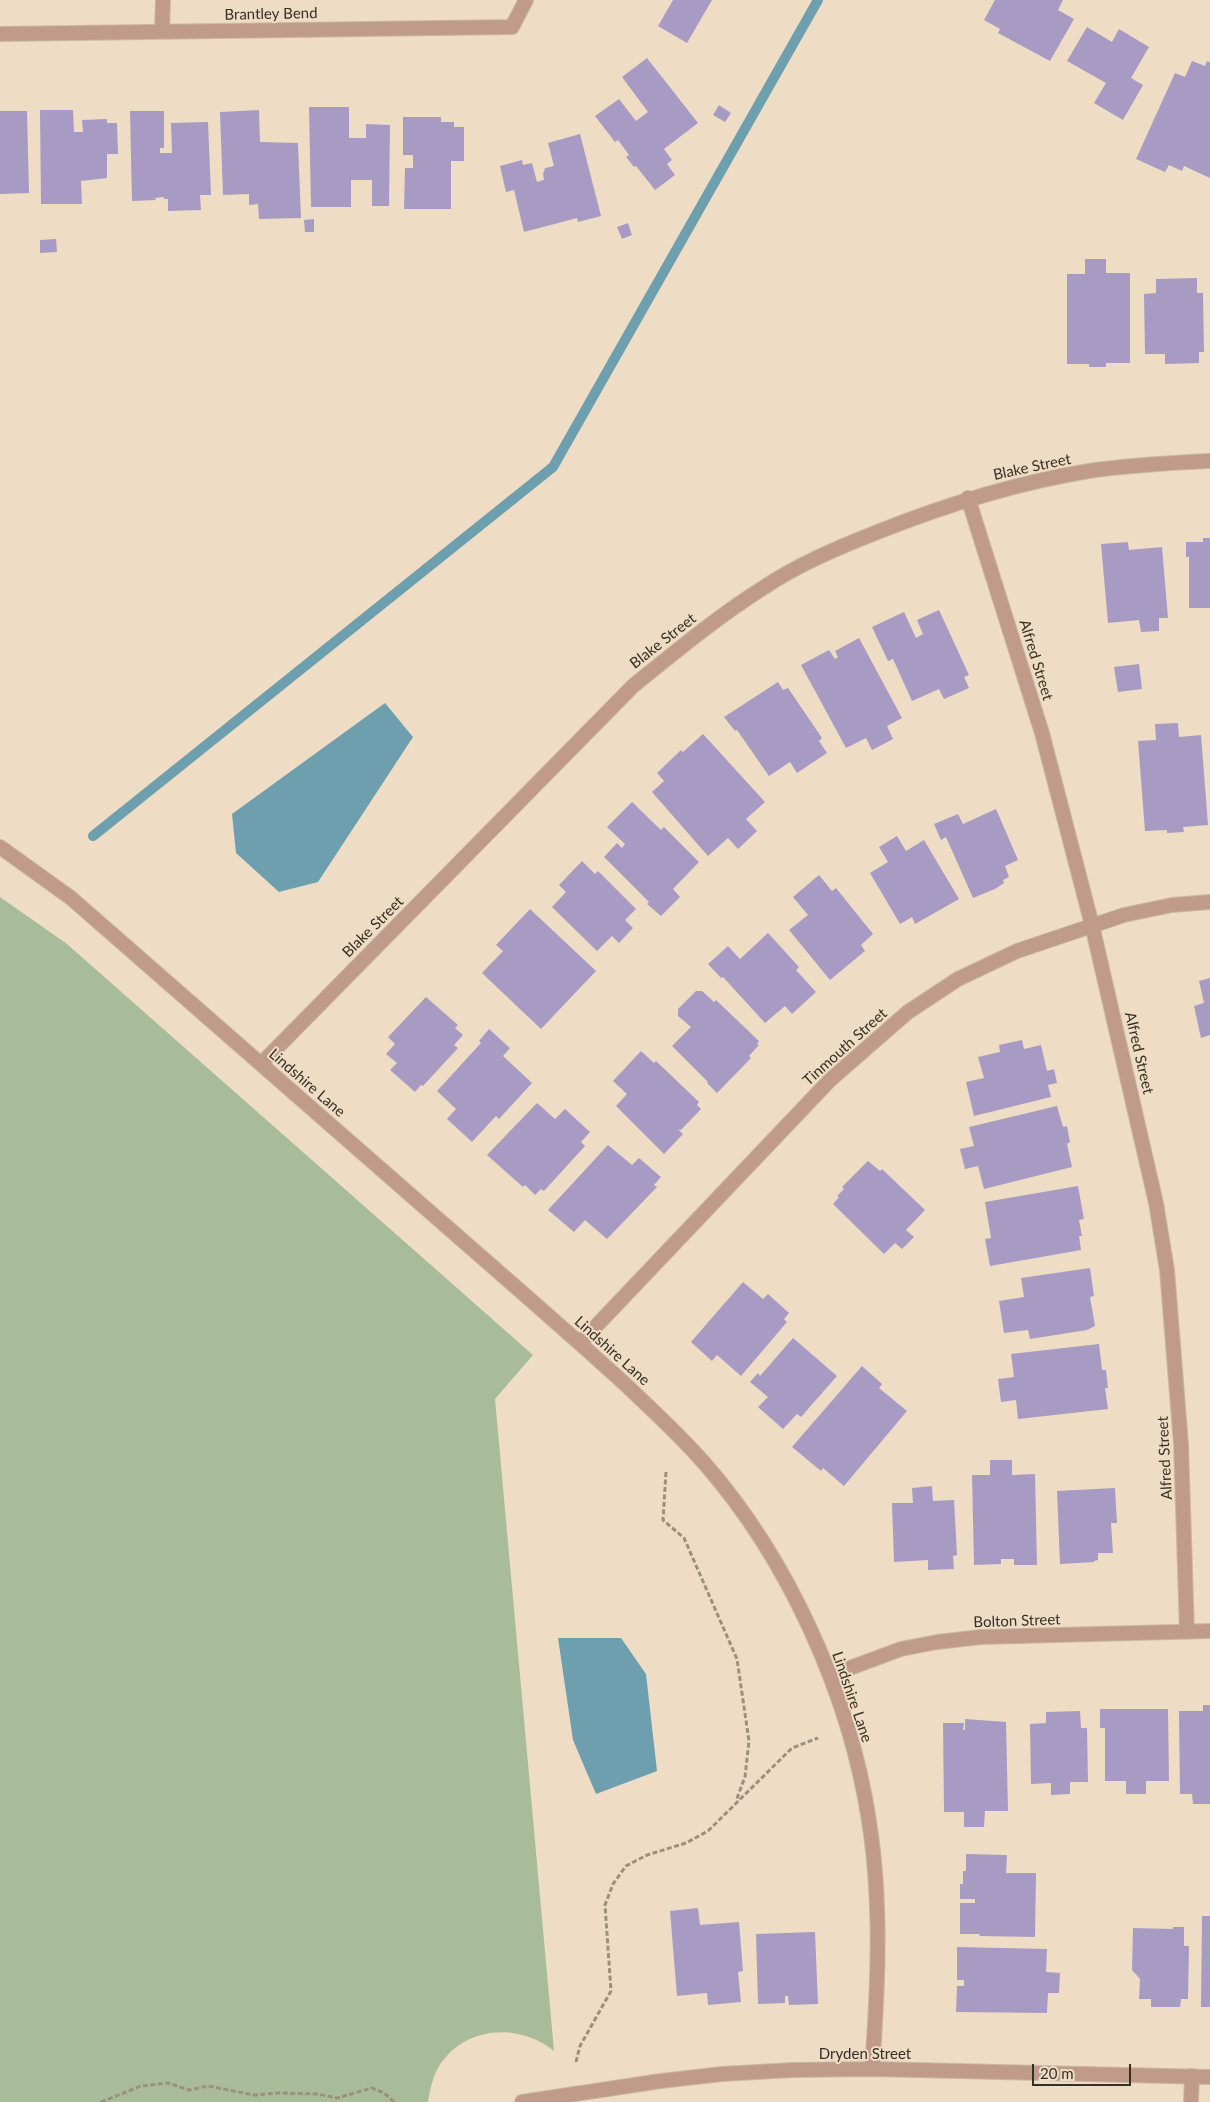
<!DOCTYPE html>
<style>
body{margin:0}
#map{position:relative;width:1210px;height:2102px;overflow:hidden;background:#eeddc4;font-family:Lato,sans-serif}
canvas{display:block}
.scale{position:absolute;left:1032px;top:2064px;width:99px;height:22px;box-sizing:border-box;border:2px solid #362f25;border-top:0;padding-left:6px;font-size:15px;line-height:18px;white-space:nowrap;color:#362f25;-webkit-text-stroke:4px #eeddc4;paint-order:stroke}
</style>
<div id="map">
<canvas width="1210" height="2102"></canvas>
<div class="scale">20 m</div>
</div>
<script>
const ctx = document.querySelector('canvas').getContext('2d');
ctx.lineJoin = 'round';
function fillPath(path, color) {
  ctx.fillStyle = color;
  ctx.fill(path, 'evenodd');
}
function stroke(path, color, width, dash) {
  ctx.strokeStyle = color;
  ctx.lineWidth = width;
  ctx.lineCap = dash ? 'butt' : 'round';
  ctx.setLineDash(dash || []);
  ctx.stroke(path);
}
function label(font, color, halo, rows, align = 'center') {
  ctx.font = font + ' Lato,sans-serif';
  ctx.lineWidth = 4;
  ctx.setLineDash([]);
  ctx.textBaseline = 'middle';
  ctx.strokeStyle = halo;
  ctx.fillStyle = color;
  for (const [text, x, y, turn = 0] of rows) {
    ctx.save();
    ctx.translate(x, y);
    ctx.rotate((+turn || 0) * Math.PI / 180);
    ctx.textAlign = isNaN(turn) ? turn : align;
    if (halo) ctx.strokeText(text, 0, 0);
    ctx.fillText(text, 0, 0);
    ctx.restore();
  }
}
const green = new Path2D(`
 M0,897L67,944L533,1355L495,1399L554,2051C518,2022 463,2026 438,2068C432,2079 430,2090 428,2102H0Z`);
const water = new Path2D(`
 M385,703L413,737L318,882L279,892L236,853L232,814Z
 M558,1638H621L646,1674L657,1771L596,1794L573,1740Z`);
const stream = new Path2D(`
 M93,836L553,467L818,0`);
const building = new Path2D(`
 M673,0H712L687,43L658,26Z
 M995,0H1063L1058,10L1074,19L1050,61L998,33L1000,29L984,20Z
 M1087,27L1112,42L1119,29L1149,47L1131,78L1143,85L1123,120L1094,103L1106,83L1067,61Z
 M647,58L698,123L664,149L672,160L667,164L675,175L655,190L636,166L634,167L626,157L629,155L618,140L615,142L595,116L619,99L636,121L648,112L622,77Z
 M1192,61L1205,66L1207,61L1210,62V178L1184,166L1182,171L1169,165L1165,172L1136,159L1175,73L1185,77Z
 M719,105L731,113L725,122L713,115Z
 M309,107H349V138H366V124L390,125L389,206H372V180H351V207H311Z
 M40,110H73L74,132H83L82,120L107,119V123H117L118,154H107V178L81,181L82,204H41Z
 M259,110L260,142L298,143L301,218L259,219L258,204L249,205V194L223,195L220,112Z
 M0,111H27L29,193L0,194Z
 M130,111H164V148H160V153H172L171,123L208,122L211,195H200L201,210L168,211V199H164V197L155,198L156,200L132,201Z
 M403,117H441V122H454V127H464V161H451V209H404L405,168H413V155H403Z
 M580,134L601,216L578,222L577,218L524,232L514,190L506,192L500,166L522,160L523,165L532,163L537,182L544,180L543,174L545,168L554,166L548,143Z
 M314,219V232H305L304,220Z
 M628,223L632,235L622,239L617,227Z
 M56,239L57,252L40,253V240Z
 M1085,259H1106V273H1130V363H1106V367H1089V364H1067V274H1085Z
 M1197,278V293H1203L1204,352H1199V363L1165,364V354H1145L1144,294L1156,293V279Z
 M1203,538H1210V608H1189V557H1186V542H1203Z
 M1128,542L1129,550L1162,547L1168,618H1159V631L1141,632L1139,620L1108,623L1101,544Z
 M939,610L969,675L964,677L969,688L944,699L939,689L912,701L893,659L888,661L872,627L904,612L916,638L923,634L917,620Z
 M859,638L902,718L887,726L893,739L872,750L866,738L846,748L801,665L829,650L835,659L838,657L835,651Z
 M1139,664L1142,689L1118,692L1114,667Z
 M778,682L783,690L788,688L822,738L819,741L827,753L797,773L790,762L769,776L737,730L735,731L724,717Z
 M1178,723L1179,737L1201,735L1208,825L1183,827L1184,832L1167,833V830L1145,831L1138,741L1156,740L1155,724Z
 M703,734L765,802L746,819L757,831L738,849L728,838L708,856L652,792L664,781L657,773L681,750L683,752Z
 M632,802L661,830L664,827L699,862L673,889L680,897L661,916L647,904L649,902L604,857L617,843L622,848L625,844L607,827Z
 M996,809L1018,860L1005,866L1009,877L1003,880L1004,883L995,889L973,898L946,837L941,840L934,824L958,814L963,824Z
 M897,836L906,851L924,840L959,899L915,924L912,917L900,924L870,873L888,862L879,847Z
 M582,861L595,874L598,871L636,909L625,920L633,928L619,943L612,936L597,951L552,907L566,892L559,885Z
 M819,875L832,891L836,888L873,934L861,945L865,951L830,980L789,930L808,915L793,897Z
 M530,909L596,971L541,1029L482,973L503,951L496,945Z
 M768,933L799,967L796,970L816,992L792,1014L785,1006L765,1023L723,977L721,978L708,964L728,946L740,959Z
 M1210,978V1035L1201,1038L1194,1006L1204,1003L1199,981Z
 M696,991H702L714,1002L716,1000L759,1041L757,1044L759,1045L749,1056L751,1058L717,1093L707,1083L708,1082L672,1046L691,1027L678,1016V1009Z
 M426,997L458,1025L455,1028L463,1035L454,1045L458,1048L423,1086L421,1085L415,1092L390,1070L397,1063L386,1054L395,1044L388,1037Z
 M489,1029L510,1048L503,1056L532,1083L499,1119L496,1116L472,1142L447,1119L456,1109L437,1091L481,1043L479,1041Z
 M1022,1040L1024,1049L1041,1045L1047,1071L1054,1069L1057,1083L1048,1085L1051,1097L974,1116L966,1082L984,1078L978,1057L1000,1052L999,1045Z
 M641,1051L654,1063L656,1061L699,1102L697,1105L701,1109L681,1130L678,1129L683,1134L664,1154L616,1106L627,1094L613,1081Z
 M537,1103L555,1119L565,1109L590,1132L581,1142L585,1146L544,1191L541,1189L535,1195L525,1185L523,1187L487,1155Z
 M1057,1106L1063,1127L1067,1126L1069,1137L1070,1142L1067,1144L1072,1167L984,1189L978,1166L965,1169L960,1149L974,1146L969,1127Z
 M608,1145L632,1165L639,1158L661,1177L654,1185L657,1187L607,1239L585,1220L574,1232L548,1210Z
 M868,1161L880,1171L882,1169L925,1210L906,1230L914,1237L902,1249L895,1243L884,1254L833,1204L839,1197L837,1196L844,1189L842,1187Z
 M1078,1186L1084,1219L1079,1220L1082,1236H1079L1081,1250L990,1266L985,1239L991,1238L985,1202Z
 M1090,1268L1094,1296L1090,1297L1095,1326L1087,1330L1030,1339L1028,1330L1004,1333L999,1301L1024,1297L1021,1278Z
 M743,1282L763,1299L768,1294L789,1313L784,1319L787,1322L741,1376L717,1355L712,1361L691,1342Z
 M793,1338L837,1376L801,1417L797,1414L783,1429L758,1407L768,1397L750,1382L758,1373L760,1376Z
 M1099,1344L1102,1370H1106L1108,1388H1105L1108,1409L1018,1419L1016,1400L1001,1402L998,1379L1014,1377L1011,1354Z
 M862,1366L882,1384L879,1388L907,1411L844,1486L823,1468L821,1471L792,1447Z
 M990,1460H1012V1475L1035,1474L1037,1565H1014V1559H1001V1564L974,1565L972,1475H990Z
 M932,1486L933,1501L954,1500L957,1555L953,1556L954,1569L928,1570V1560L894,1562L892,1503H913L912,1488Z
 M1115,1488L1117,1523H1111L1113,1553H1098V1560L1094,1561V1562L1060,1564L1057,1491Z
 M1203,1705H1210V1804H1193L1192,1794H1180L1179,1711H1203Z
 M1100,1709H1168L1169,1781H1146V1794H1126V1781H1105V1728H1100Z
 M1080,1711L1081,1728H1087L1088,1782H1070V1794L1051,1795V1783L1031,1784L1030,1724L1046,1723V1712Z
 M965,1719L1006,1722L1008,1811H985L984,1827H964V1812H944L943,1723H964L963,1730H965Z
 M966,1854L1007,1855L1006,1873H1036L1035,1937L979,1936L980,1934H960V1903H975V1899H960V1884H963V1871H966Z
 M698,1908L700,1925L739,1922L743,1971L738,1972L741,2002L708,2005L707,1993L677,1996L670,1911Z
 M1202,1916H1210V2007H1201Z
 M1173,1927H1184V1946H1189L1188,1999H1181L1180,2007H1151V1999H1139L1140,1979L1132,1970L1133,1928L1173,1929Z
 M815,1932L818,2004L789,2005L788,1996H785V2003L758,2004L756,1934Z
 M957,1947L1047,1949L1046,1972L1060,1973L1059,1993H1048L1047,2013L956,2012L957,1986H964V1980H957Z`);
const path = new Path2D(`
 M666,1472L663,1520L684,1538L737,1659L749,1741L745,1777L736,1801
 M576,2062L580,2046L611,1991L605,1905L613,1884L626,1866L647,1855L686,1843L708,1831L792,1748L818,1738
 M101,2102L141,2086L168,2083L189,2090L208,2086L254,2095L278,2093L317,2094L337,2098L372,2088L384,2093L394,2102`);
const minor = new Path2D(`
 M162,31L163,0
 M0,34L512,27L526,0
 M968,498L1042,733L1092,925L1156,1203L1167,1270L1181,1444L1187,1632
 M0,847L71,898C201,1012 331,1126 462,1240C516,1287 571,1335 625,1384C652,1410 680,1435 705,1464C789,1560 850,1696 869,1821C882,1903 878,1987 872,2069
 M261,1064L633,686C675,652 717,617 763,588C797,565 837,548 875,533C945,505 1015,483 1089,471C1129,465 1170,463 1210,461
 M580,1343L830,1080L908,1012L958,979L1017,951L1124,915L1172,905L1210,902
 M831,1675L901,1649L937,1642L981,1637L1210,1631
 M522,2102L661,2081L722,2074L793,2070L872,2069L1210,2077
 M1191,2102L1192,2076`);
const streetNames = [
 ["Brantley Bend",271,14,-1],
 ["Blake Street",1032,467,-12],
 ["Blake Street",663,641,-38],
 ["Alfred Street",1036,660,73],
 ["Blake Street",373,927,-45],
 ["Tinmouth Street",845,1047,-42],
 ["Alfred Street",1139,1053,77],
 ["Lindshire Lane",307,1083,41],
 ["Lindshire Lane",612,1351,42],
 ["Alfred Street",1165,1458,-93],
 ["Bolton Street",1017,1621,-2],
 ["Lindshire Lane",852,1697,71],
 ["Dryden Street",865,2054]
];
fillPath(green, '#a9bc9a');
fillPath(water, '#6e9faf');
stroke(stream, '#6e9faf', 10);
fillPath(building, '#a79bc3');
stroke(minor, '#c9baa4', 16);
stroke(path, '#9c907d', 3, [5, 2.5]);
stroke(minor, '#c19b89', 14);
label('15px', '#362f25', '#eeddc4', streetNames);
</script>
